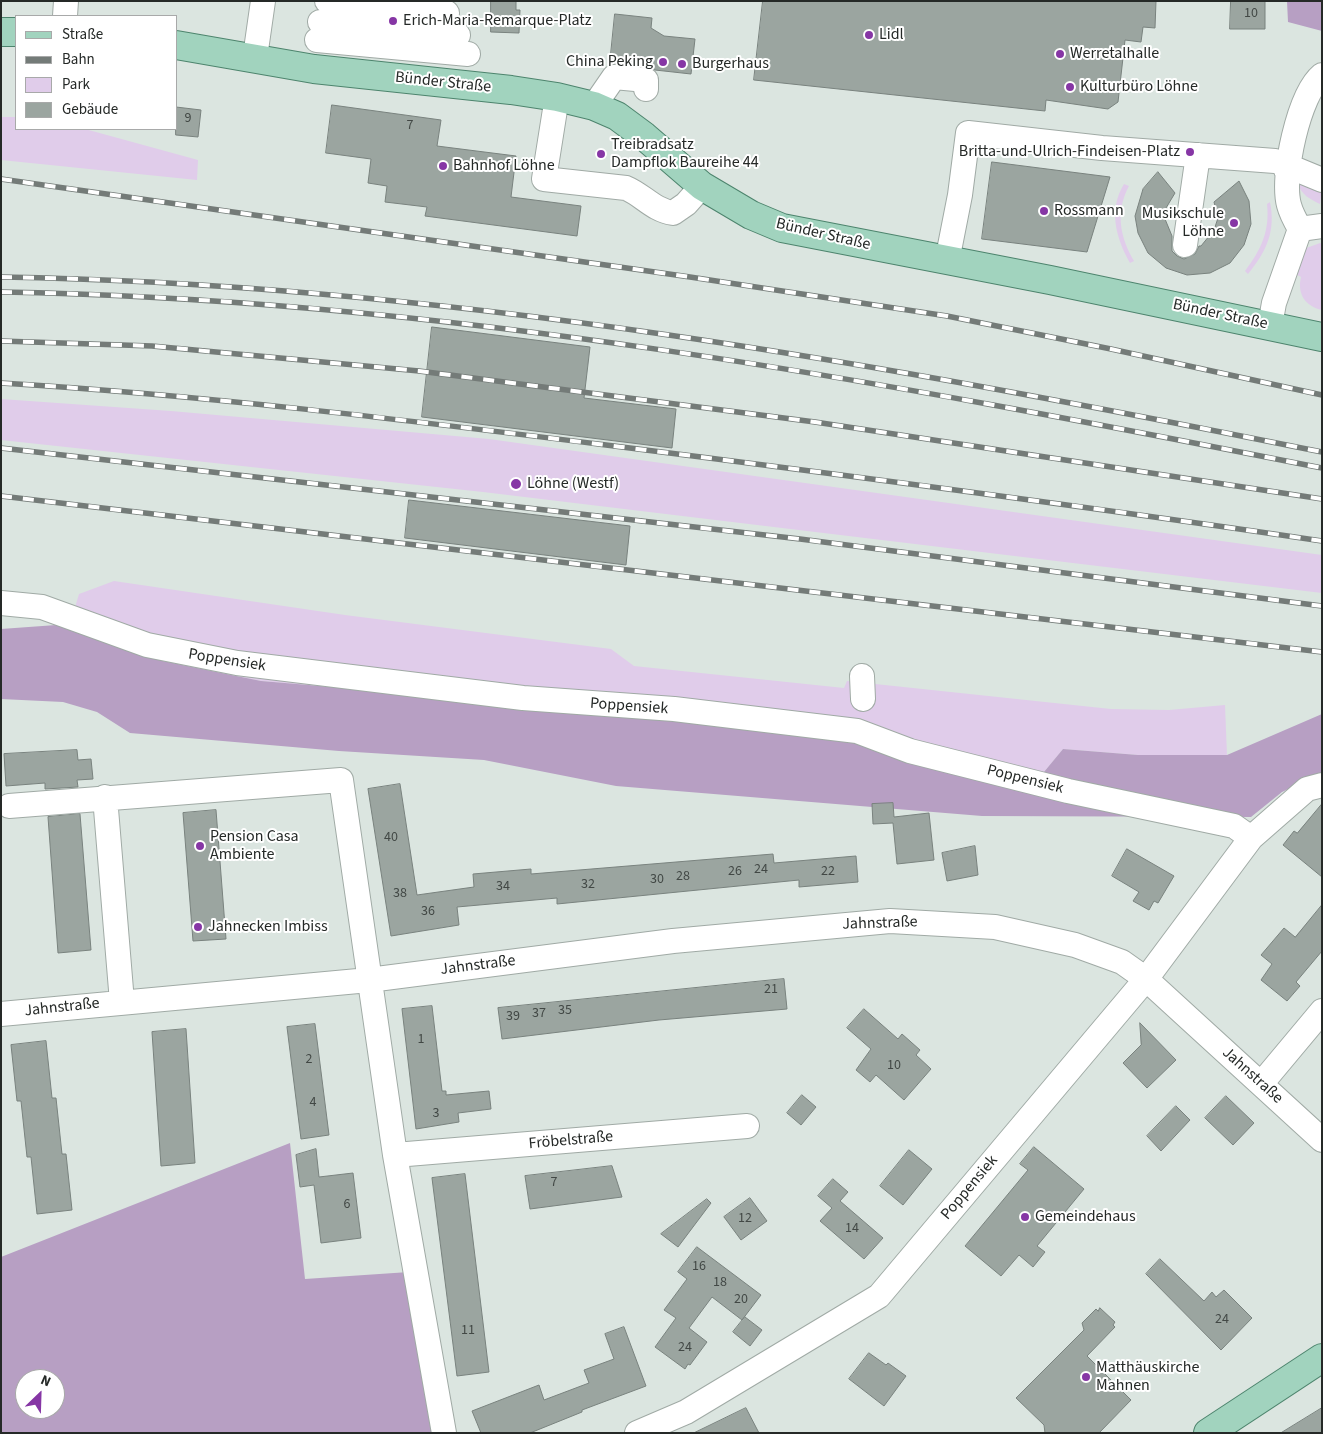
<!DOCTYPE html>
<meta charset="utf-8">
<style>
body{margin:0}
#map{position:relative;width:1323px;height:1434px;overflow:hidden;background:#dbe5e0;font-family:"Source Sans 3",sans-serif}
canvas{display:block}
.frame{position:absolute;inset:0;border:2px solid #252927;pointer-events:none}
.legend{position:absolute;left:15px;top:15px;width:162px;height:115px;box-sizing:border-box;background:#fff;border:1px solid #a8a9a9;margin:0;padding:6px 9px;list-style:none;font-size:15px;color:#252927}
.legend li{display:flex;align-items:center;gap:10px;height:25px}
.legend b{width:25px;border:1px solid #a8a9a9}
.north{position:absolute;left:15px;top:1369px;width:50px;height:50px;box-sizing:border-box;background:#fff;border:1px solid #a8a9a9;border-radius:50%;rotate:24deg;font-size:14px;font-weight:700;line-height:20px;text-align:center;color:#252927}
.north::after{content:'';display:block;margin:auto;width:18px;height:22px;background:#8636a5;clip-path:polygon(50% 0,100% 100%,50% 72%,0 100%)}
</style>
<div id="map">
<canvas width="1323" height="1434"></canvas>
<div class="frame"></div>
<ul class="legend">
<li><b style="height:6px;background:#a1d3be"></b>Straße</li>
<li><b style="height:6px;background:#747b78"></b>Bahn</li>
<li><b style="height:14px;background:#e0ccea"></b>Park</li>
<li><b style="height:14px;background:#9ba5a0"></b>Gebäude</li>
</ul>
<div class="north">N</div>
</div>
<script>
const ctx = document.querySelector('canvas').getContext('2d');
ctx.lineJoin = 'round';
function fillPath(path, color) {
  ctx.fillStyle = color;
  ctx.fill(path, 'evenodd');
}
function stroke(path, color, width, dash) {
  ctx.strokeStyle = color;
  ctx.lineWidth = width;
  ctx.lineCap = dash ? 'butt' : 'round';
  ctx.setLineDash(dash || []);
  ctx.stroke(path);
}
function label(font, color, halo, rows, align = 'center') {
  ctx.font = font + ' "Source Sans 3",sans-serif';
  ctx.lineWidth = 4;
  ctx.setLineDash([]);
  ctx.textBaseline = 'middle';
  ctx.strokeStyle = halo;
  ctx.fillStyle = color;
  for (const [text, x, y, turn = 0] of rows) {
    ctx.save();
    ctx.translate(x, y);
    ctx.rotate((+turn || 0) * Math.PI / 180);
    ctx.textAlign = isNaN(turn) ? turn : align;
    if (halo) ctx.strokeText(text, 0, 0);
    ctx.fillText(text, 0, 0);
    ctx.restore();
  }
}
const green = new Path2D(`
 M1,117H16V129H85L198,160L197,180L1,160Z
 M1300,179L1322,186L1320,204C1310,199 1301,195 1298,183Z
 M1124,184L1129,186C1115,212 1120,237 1134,261L1130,263C1116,238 1108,210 1124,184Z
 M1270,202C1276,232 1266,252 1248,274L1245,271C1261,250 1270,231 1267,204Z
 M1320,243L1322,244V310C1305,306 1297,294 1301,277L1293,273L1301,250Z
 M1,399L171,411L489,439L1322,555V593L483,492L1,440Z
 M114,581L345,615L611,649L634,666L844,688L847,681L1111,709L1169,710L1225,705L1227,755H1138L1063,749L1039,778L387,692L261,681L163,661L70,624L79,594Z`);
const forest = new Path2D(`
 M1287,1H1322V31L1288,22Z
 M70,624L163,661L261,681L855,731L1039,778L1063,749L1138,755H1227L1322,714V773L1282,792L1251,817L982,816L616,786L484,760L339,751L130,733L97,712L63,702L1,699V629Z
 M290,1143L305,1279L409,1272L435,1433H1V1257ZM25,1379H55V1409H25Z`);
const building = new Path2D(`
 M491,1H516V10H520L519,33L491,32Z
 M763,1H1156L1155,28L1143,27L1141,42L1125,40L1118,102L1108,109L1046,100L1045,111L754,80Z
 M1231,1H1265V29H1230Z
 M615,14L652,18L651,28L664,36L695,39L691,74L655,70L647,66L610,64Z
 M332,105L441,120L437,146L516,156L511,197L581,206L577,236L425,216L427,207L385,202L387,186L368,183L371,159L326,153Z
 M176,107L201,110L198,137L176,135Z
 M992,162L1110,177L1087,252L982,239Z
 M1158,172L1175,193L1166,208L1165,219L1172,236V251L1177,256L1184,259L1195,254L1199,246H1201L1214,230L1218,218L1214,202L1239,181L1249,201L1251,224L1244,245L1230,263L1210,273L1187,275L1166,268L1148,253L1138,233L1135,216L1143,189Z
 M432,327L590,347L584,398L676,409L672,448L422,417Z
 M409,500L630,526L626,565L405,538Z
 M77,750L78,760L91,759L93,779L77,780L78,787L45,789V783L6,786L4,754Z
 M400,784L417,895L474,887L473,874L531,869V874L773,854L774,863L856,856L858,882L799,887V880L557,904V898L457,907L459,925L391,936L368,789Z
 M893,803L894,817L929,813L934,860L897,864L893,823L873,824L872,804Z
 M1322,804V877L1283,845L1294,831L1297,833Z
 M216,810L226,939L193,941L183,813Z
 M80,814L91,950L58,953L48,817Z
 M975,846L978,875L947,881L942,853Z
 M1127,849L1174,876L1158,903L1154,901L1149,910L1133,901L1139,892L1112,876Z
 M1322,905V951L1296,982L1300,986L1287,1001L1261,980L1272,964L1261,955L1284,928L1295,937Z
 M784,979L787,1009L659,1020L502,1039L498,1008Z
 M432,1006L442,1091H446V1095L489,1091L491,1109L458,1113L459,1122L416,1129L402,1009Z
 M864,1009L898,1039L902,1034L920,1050L916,1055L931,1069L904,1100L876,1075L870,1082L856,1070L871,1049L847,1028Z
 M1140,1023L1176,1060L1147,1088L1123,1063L1141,1045Z
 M315,1024L329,1135L301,1139L287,1027Z
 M186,1029L195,1163L161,1166L152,1032Z
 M46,1041L52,1098H56L62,1154H66L72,1210L37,1214L31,1157H27L21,1101H17L11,1045Z
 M802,1095L816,1107L801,1125L787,1113Z
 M1226,1096L1254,1123L1233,1145L1205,1118Z
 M1176,1106L1190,1120L1161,1151L1147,1136Z
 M1034,1147L1084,1189L1037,1246L1045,1252L1033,1267L1019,1255L1001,1276L965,1246L1028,1170L1020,1164Z
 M316,1149L319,1177L353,1173L361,1238L321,1243L314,1185L300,1187L296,1155Z
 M909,1150L932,1169L903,1205L880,1186Z
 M612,1166L622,1197L530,1209L525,1176Z
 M465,1174L489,1372L457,1376L432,1178Z
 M833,1179L848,1192L840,1201L883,1238L864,1259L820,1221L832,1208L818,1196Z
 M750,1198L767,1221L741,1240L724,1217Z
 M707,1199L711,1203L678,1247L661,1234Z
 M697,1247L761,1295L742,1320L712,1297L689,1328L707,1342L690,1365L688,1364L685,1369L655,1347L676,1318L664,1310L687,1279L678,1272Z
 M1160,1259L1204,1301L1212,1292L1216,1297L1224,1290L1252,1318L1221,1350L1146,1274Z
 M1100,1308L1115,1322L1113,1325L1115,1327L1087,1356L1131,1400L1099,1433H1045L1044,1425L1016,1398L1084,1330L1082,1323L1096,1309L1098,1311Z
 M745,1317L762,1330L750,1346L733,1332Z
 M624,1327L646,1386L582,1410V1412L530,1433H481L472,1411L539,1385L544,1400L589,1383L584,1370L614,1359L605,1334Z
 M869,1353L886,1365L888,1363L906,1376L884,1406L849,1379Z
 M746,1408L759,1433H694Z
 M1322,1408V1433H1281Z`);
const minor = new Path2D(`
 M327,1L447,13
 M65,16L66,1
 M320,22L458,35
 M317,40L468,54
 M255,57L263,1
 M557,97L544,179L626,188C643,195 653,210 673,213L686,204L702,186
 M594,106L614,77L646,80V89
 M1286,170L1293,168L1322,180
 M1300,229L1322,226
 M1185,245L1198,155
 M947,261L960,195L968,133L1102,148L1275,161
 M1270,325L1274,303L1300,229C1296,222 1291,213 1289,205C1281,176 1299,94 1322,75
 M1,603L42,607L147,645L237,663L523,698L674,709L857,731L910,751L1068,791L1234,826L1251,838
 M862,676L863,699
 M105,797L122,1002
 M9,806L341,780L395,1155L444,1433
 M1,1014L369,980L673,941L890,921L995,927L1075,945L1122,962L1146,979L1322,1140
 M1261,1084L1322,1011
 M395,1155L747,1126
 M637,1433L686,1412L879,1296L1146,979L1251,838L1307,789L1322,785`);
const major = new Path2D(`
 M1,32H16
 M176,45L314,69L511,90L557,97L594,106L617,116L644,136L702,186L751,215L782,228L1050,280L1322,337
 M1208,1433L1322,1358`);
const rail = new Path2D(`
 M1,179L690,277L947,316L1111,349L1322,395
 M1,277C446,284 887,365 1322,452
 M1,292C446,299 886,382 1322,468
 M1,341L152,346L419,371L815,422L1322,499
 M1,383C204,395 405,420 606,445C845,475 1084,506 1322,541
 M1,448L800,539L1322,606
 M1,496L1322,652`);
const markers = [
 [393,21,5,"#8636a5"],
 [869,35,5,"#8636a5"],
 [1060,54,5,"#8636a5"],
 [663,62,5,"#8636a5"],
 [682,64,5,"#8636a5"],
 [1070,87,5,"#8636a5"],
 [1190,152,5,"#8636a5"],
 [601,154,5,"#8636a5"],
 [443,166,5,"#8636a5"],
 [1044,211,5,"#8636a5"],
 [1234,223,5,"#8636a5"],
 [516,484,6,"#8636a5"],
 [200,846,5,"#8636a5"],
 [198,927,5,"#8636a5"],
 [1025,1217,5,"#8636a5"],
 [1086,1377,5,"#8636a5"]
];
const numberNames = [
 ["10",1251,14],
 ["9",188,119],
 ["7",410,126],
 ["40",391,838],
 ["24",761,870],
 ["26",735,872],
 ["22",828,872],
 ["28",683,877],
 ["30",657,880],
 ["32",588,885],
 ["34",503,887],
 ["38",400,894],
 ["36",428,912],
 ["21",771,990],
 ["35",565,1011],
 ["37",539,1014],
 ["39",513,1017],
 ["1",421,1040],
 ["2",309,1060],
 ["10",894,1066],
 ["4",313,1103],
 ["3",436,1114],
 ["7",554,1183],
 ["6",347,1205],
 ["12",745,1219],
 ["14",852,1229],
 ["16",699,1267],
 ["18",720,1283],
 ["20",741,1300],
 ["24",1222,1320],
 ["11",468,1331],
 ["24",685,1348]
];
const poiNames = [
 ["Erich-Maria-Remarque-Platz",403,21],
 ["Lidl",879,35],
 ["Werretalhalle",1070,54],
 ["China Peking",653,62,"right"],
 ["Burgerhaus",692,64],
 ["Kulturbüro Löhne",1080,87],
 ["Treibradsatz",611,145],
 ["Dampflok Baureihe 44",611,163],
 ["Britta-und-Ulrich-Findeisen-Platz",1180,152,"right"],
 ["Bahnhof Löhne",453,166],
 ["Rossmann",1054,211],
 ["Musikschule",1224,214,"right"],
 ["Löhne",1224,232,"right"],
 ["Löhne (Westf)",527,484],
 ["Pension Casa",210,837],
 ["Ambiente",210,855],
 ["Jahnecken Imbiss",208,927],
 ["Gemeindehaus",1035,1217],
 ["Matthäuskirche",1096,1368],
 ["Mahnen",1096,1386]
];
const streetNames = [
 ["Bünder Straße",443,83,6],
 ["Bünder Straße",823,235,13],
 ["Bünder Straße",1220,315,12],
 ["Poppensiek",227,661,9],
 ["Poppensiek",629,707,4],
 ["Poppensiek",1025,780,14],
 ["Jahnstraße",880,924,-2],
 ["Jahnstraße",478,966,-7],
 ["Jahnstraße",62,1008,-6],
 ["Jahnstraße",1252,1076,42],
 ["Fröbelstraße",571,1141,-5],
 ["Poppensiek",970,1188,-50]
];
fillPath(green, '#e0ccea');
fillPath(forest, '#b79fc3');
fillPath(building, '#9ba5a0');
stroke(building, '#79827e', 1);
stroke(minor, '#a0aaa5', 26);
stroke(major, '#4d846d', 30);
stroke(minor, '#fff', 24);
stroke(major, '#a1d3be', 28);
stroke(rail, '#747b78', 5.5);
stroke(rail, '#fff', 4, [11]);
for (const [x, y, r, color] of markers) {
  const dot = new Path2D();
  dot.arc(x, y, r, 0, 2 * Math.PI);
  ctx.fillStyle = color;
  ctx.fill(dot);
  stroke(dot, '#fff', 2);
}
label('14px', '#424845', null, numberNames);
label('16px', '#252927', '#fff', poiNames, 'left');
label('16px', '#252927', '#fff', streetNames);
</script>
